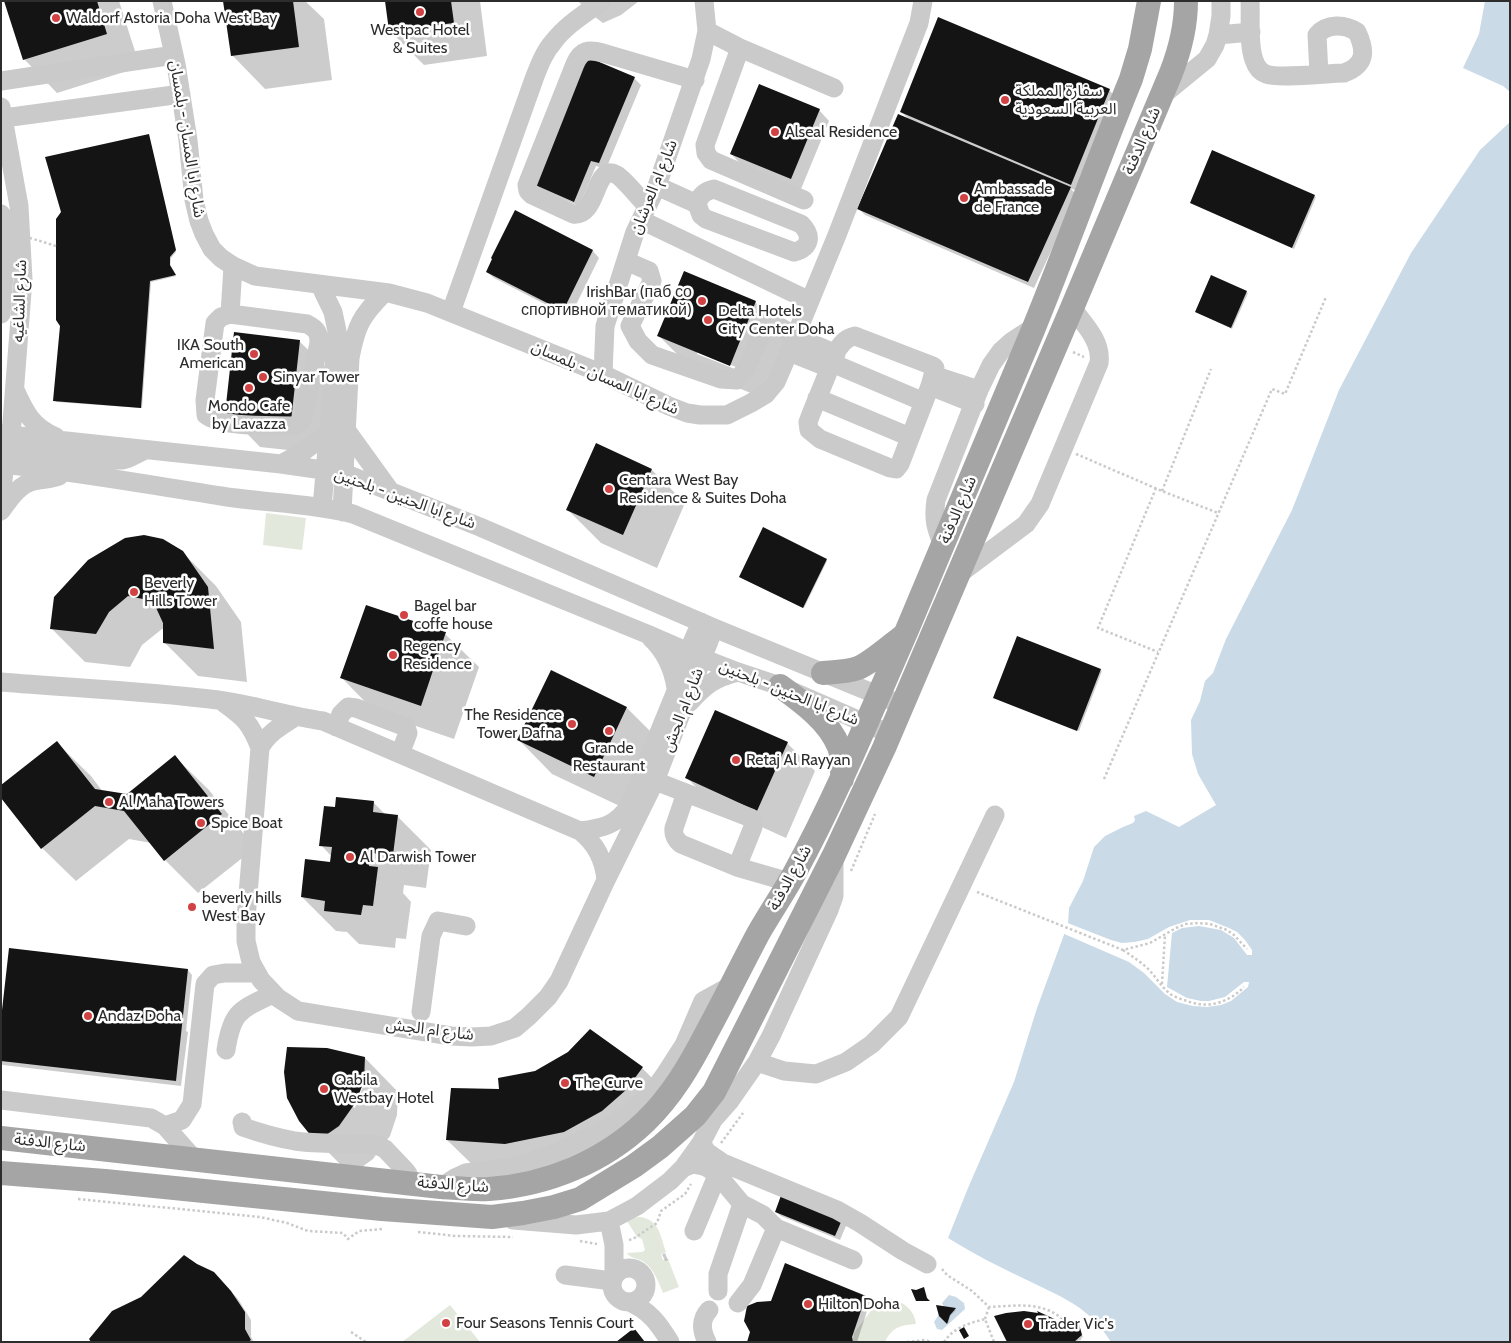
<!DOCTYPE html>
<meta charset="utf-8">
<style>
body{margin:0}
#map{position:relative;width:1511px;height:1343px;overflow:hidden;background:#fff;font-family:Cabin,sans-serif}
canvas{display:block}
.frame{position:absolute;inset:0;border:2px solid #2d2d2d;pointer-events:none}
</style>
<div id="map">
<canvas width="1511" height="1343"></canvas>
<div class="frame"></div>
</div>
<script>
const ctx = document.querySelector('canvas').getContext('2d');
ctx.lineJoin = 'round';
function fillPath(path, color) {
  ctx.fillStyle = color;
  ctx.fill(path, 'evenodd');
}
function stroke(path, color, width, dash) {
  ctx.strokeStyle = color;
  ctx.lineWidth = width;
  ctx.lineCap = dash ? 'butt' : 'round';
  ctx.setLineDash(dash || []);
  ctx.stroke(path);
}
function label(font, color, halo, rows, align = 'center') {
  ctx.font = font + ' Cabin,"Noto Sans Arabic",sans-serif';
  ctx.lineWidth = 5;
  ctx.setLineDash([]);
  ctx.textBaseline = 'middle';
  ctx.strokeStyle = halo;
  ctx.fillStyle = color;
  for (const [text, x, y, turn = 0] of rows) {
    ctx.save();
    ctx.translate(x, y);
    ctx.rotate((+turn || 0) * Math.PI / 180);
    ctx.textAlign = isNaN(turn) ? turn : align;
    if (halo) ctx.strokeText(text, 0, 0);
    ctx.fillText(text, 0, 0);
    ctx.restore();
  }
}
const green = new Path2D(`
 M266,513L306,518L302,550L263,545Z
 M638,1217C659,1218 660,1235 666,1252L661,1254L663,1260L668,1259L679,1287L663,1293C659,1283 654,1269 644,1262C638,1258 631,1259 627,1253L642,1252L645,1250L642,1239L637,1237L627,1221V1219Z
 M887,1298C901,1300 915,1309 916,1324C901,1325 892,1327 885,1342H853L854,1333L876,1304Z
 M450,1305L480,1342H402Z`);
const water = new Path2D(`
 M1485,1H1510V92L1503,86L1463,68L1479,34Z
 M1510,122V1342H1111C1088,1306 1065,1299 1029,1281C1001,1268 974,1254 948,1238L968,1188L1014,1082L1037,1008L1068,924L1069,908L1083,881L1094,847L1105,836L1123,827L1133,823L1135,820L1134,816L1146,811L1179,827L1216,805L1198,774L1192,754L1191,720L1200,701L1205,681L1213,673L1226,639L1292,510L1339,390L1411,253L1480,150Z
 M949,1295L956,1297L964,1303L965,1309L942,1330L937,1329L934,1322L938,1316L945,1310L942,1303Z`);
const pier = new Path2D(`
 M1190,920H1209L1229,928L1237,932L1245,940L1252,950V955H1247L1234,938L1221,930L1199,926L1182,928L1172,933L1167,987L1187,998L1201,1001H1209L1225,997L1244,982H1249L1248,987L1231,1001L1221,1005L1207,1007L1193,1006L1177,1002L1165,994L1144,973L1129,962L1062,933L1065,922L1111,940L1122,943L1134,942L1148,939L1169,927Z`);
const shadow = new Path2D(`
 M6,1H119L140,67L57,93L24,59Z
 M225,1H305L324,19L332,80L265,89L232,55Z
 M386,1H480L487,56L424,65L390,31Z
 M578,1H639L621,15L603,23L591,14Z
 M634,78L641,85L606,169L596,166L579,206L539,189L534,184Z
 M1109,90L1116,97L1077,191L1070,188L1077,195L1034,288L865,215L859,209L910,120L901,112Z
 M819,110L829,121L801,189L741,164L731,154Z
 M149,137L176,252L171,258L170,267L176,276L151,282L142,408L56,402L55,400Z
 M1314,196L1316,197L1294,249L1191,203Z
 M516,212L593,251L599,258L570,317L494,278L487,272Z
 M1212,277L1248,293L1232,329L1196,312Z
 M755,302L789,335L763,398L692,369L659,336ZM697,351L736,367L735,369L697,354Z
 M299,341L333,374L324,454L260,447L227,413Z
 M652,470L685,503L657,568L601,543L568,510Z
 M182,552L216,586L241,622L247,682L198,676L164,642V629H162L142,645L130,667L85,662L52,629Z
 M826,560L827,561L804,608L741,578Z
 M445,634L479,667L454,739L375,712L342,678Z
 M1101,670L1102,671L1079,731L995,698Z
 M627,708L660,741L628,810L552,774L519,740Z
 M57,743L91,776L103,792L127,795L175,757L209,790L255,848L198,893L165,860L151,843L129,839L76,881L42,848Z
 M787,743L815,771L786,838L715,806L687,778Z
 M374,803L386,815L397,816L431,850L426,888L404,885L403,893L411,902L406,939L396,938L395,948L359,944L347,932L336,931L302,897L331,863L332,857L321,845L336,809Z
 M188,970L192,975L186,1031L188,1032L181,1086L3,1065L1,1064V1031Z
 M590,1030L642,1068L676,1102L598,1166L481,1173L447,1140L536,1072L568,1052Z
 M365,1058L398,1092L397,1115L390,1136L373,1159L351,1175L317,1141ZM362,1081H365L355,1108L353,1107Z
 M776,1212L848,1221L840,1240L781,1216Z
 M665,1253L668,1260L665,1261L662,1254Z
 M221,1281L238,1299L251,1320V1337L254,1342H93Z
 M865,1297L870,1302L857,1342H749Z
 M938,1306L956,1310L950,1316L948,1324L941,1315Z
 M1058,1322L1079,1326L1083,1337L1076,1342H1009Z`);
const building = new Path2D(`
 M4,1H97L107,34L23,60Z
 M223,1H293L299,47L231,56Z
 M385,1H451L454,23L389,31Z
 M938,17L1110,89L1071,185L900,112Z
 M585,56L635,77L599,163L591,161L574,202L533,184Z
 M759,84L820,109L791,179L730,154Z
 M898,114L1071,187L1028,282L857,209Z
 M149,134L176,250L170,257V265L176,275L150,281L141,408L53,401L60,326L56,320V219L61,212L45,157Z
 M1212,150L1315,195L1292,248L1190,203Z
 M515,210L593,250L563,311L486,272L492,259L491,258Z
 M684,271L756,301L730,366L657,336Z
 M1211,275L1247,291L1231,328L1195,312Z
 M234,332L300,340L291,421L225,414Z
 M596,443L652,469L623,535L566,510Z
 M763,527L827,559L803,608L739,577Z
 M144,535L163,539L183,551L208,587L214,649L163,643V623L153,601L128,596L109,612L96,634L50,629L54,597L88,560L125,538Z
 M366,605L446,632L421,706L340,678Z
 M1017,636L1101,669L1077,731L993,698Z
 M551,670L627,707L594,777L517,740Z
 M715,710L788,742L757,811L685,778Z
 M57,741L95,789L127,794L175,755L222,814L164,861L124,811L95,806L41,849L1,798V785Z
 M336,797L374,801L373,812L398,815L393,855L370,853L369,866L378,867L373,906L363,905L361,915L324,911L325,901L301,897L305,859L330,862L332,847L319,846L324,806L335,807Z
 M9,948L188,969L176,1081L1,1061V1019Z
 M590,1029L643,1067L626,1090L602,1111L564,1132L505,1144L446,1140L451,1088L499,1089L498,1078L535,1071L568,1052Z
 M287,1047L327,1048L365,1057L364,1081L356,1102L339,1126L316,1142L299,1121L287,1098L284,1072Z
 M783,1190L844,1215L835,1236L775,1212Z
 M184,1255L197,1264L214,1272L231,1291L245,1312V1329L251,1340L248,1342H91L89,1339L112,1311L141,1297Z
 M785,1263L866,1296L852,1337L853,1342H747L750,1332L744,1321L747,1306L757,1302L771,1301Z
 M924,1287L927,1298L930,1301H916L911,1289L916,1290Z
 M936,1305L956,1308L950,1315L947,1324L939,1316Z
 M1024,1311L1038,1313L1037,1311L1059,1321L1061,1318L1079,1324L1082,1335L1074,1342H1007L994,1316L1006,1313Z
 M964,1327L969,1336L964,1339L959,1330Z
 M634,1328L645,1342H616Z`);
const path = new Path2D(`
 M1073,352L1084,357
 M1076,454L1162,491L1218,513
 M1156,488L1098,628L1158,652
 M1162,491L1211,369
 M1104,779L1272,389L1285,394L1326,297
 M851,871L875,814
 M977,892L1123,950L1150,943L1176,928L1186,924L1198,923L1210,924L1227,930L1234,935L1247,949
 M1123,950C1133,957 1143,963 1151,972C1157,979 1162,987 1169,993C1174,997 1181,999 1187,1001C1208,1009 1228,1003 1244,987
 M1162,984L1165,935
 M721,1143L743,1113
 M78,1199L260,1217L287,1223L308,1231L343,1233L348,1239L359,1231L383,1229
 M418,1232L456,1236L513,1237
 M629,1240L633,1239L657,1223L661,1211L685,1194L691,1184
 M580,1241L597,1244
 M942,1269L947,1275L972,1291L989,1307C1014,1306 1041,1301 1061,1318
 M985,1319L989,1307
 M351,1332L366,1342
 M1079,1338L1083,1342
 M907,1342L925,1340L931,1342
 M944,1342C953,1328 969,1323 985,1319L994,1342`);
const minor = new Path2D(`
 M162,1L176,64L188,140L194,200L199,221L204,234L212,249L221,258L233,266L255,276L389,293L427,303L603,374L669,406L687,413L700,415H727L751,403L766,394L776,382L789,352L837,235L919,23L923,1
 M1250,1C1251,19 1248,44 1254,60C1256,66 1260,72 1266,74C1279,79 1328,73 1344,73C1366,65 1366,51 1357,32C1345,24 1327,23 1317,35L1319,74
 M707,31L740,48L834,88
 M1218,35L1251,32
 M740,48L705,145L706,153L711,160L804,200
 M1,81L174,55
 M1163,95L1207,59L1215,45L1218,35L1221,16V1
 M1,107L19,206L23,279L11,435L5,464L1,496
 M4,118L181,94
 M657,186L697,204
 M714,189L801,224C813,236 810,248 794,252L706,219L701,215L697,204C700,195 705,191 714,189Z
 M647,206C639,198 625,180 617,175C593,162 599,217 573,214L532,195L528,191L527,185L575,64C581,50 588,49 603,53L695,80
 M1,214L4,274L1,314
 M641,220L810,301
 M626,261L649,271L652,281L630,326L638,341L652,355L721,379L737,380L746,369L764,327L773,323L795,336L836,354
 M320,285L333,312L337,331L322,508
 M451,312L534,79C539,66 544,52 554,41C566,25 586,13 602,1
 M230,314L307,324C317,329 319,333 319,343L303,418L299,423L294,426C272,425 222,428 206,415L205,400L215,323L221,317Z
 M230,314L233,266
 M855,336L933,366L935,368L930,386L900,464L896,469L890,468L820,439L809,430L808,422L811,414L837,350C843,342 846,338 855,336Z
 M789,352L829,368
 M832,363L924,402
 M603,374L605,326L635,232L657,186L701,59L707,31L704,1
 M933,375L979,390
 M930,386L975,404
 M15,390C25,412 32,427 56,437
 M817,398L910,437
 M347,431L391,492
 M1,434L281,464L344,473L480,527L714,628L902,705
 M18,454L103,460H122L129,458L145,450
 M1,464C75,471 148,485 221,496C265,503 310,503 353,514L647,634L702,658L738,672L780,686L890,734
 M281,464L301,453L328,433
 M1,511C9,500 19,484 34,481C43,479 51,479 59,476
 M342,512L350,358C356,326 361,316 384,293
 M943,546C936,528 933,520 936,500L979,390L991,365L1001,351L1011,342L1034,327
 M958,575L1026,524L1040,504L1099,363C1102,341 1084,324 1072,308
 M651,638C666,652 673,668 676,688
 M1,682C74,688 146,691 218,700C254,705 288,716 323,721L580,831C596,844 604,859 606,880
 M224,703C245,718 251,724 260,748
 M689,703C705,685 714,678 738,672
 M295,717C281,726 268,733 260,748L246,919V941L251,962L261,980L278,998L298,1011L451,1036L472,1037L491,1036L515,1028L529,1016L548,997L559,981L606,880L655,781L714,628
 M336,727L341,714L348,707L356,708L406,727L408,733L400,754
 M655,781L751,818L753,820V827L737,867
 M686,793L674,828C673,835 675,839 681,844L737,867L789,882
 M580,831C602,828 616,826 629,806L676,691L688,652L701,622
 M421,1012L431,936L438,921L466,926
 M226,1050C232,1011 240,1010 273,994
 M757,1062L784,1071L816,1074L846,1062L872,1044L899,1017L995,815
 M1,1100L151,1118L165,1126L195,1160
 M242,1122L243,1127C260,1133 278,1138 295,1141C322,1145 350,1142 377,1145L385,1149L405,1170L408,1174L411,1183
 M165,1126L182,1120L192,1104L205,984L213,975L225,973H257
 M701,1143L707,1152L723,1163L837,1210L860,1223L903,1251L927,1264
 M683,1168L693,1164L703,1166L708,1168L717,1174L742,1204L763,1215L776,1228L853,1260
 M441,1187L455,1178L466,1173L515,1166L551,1155L599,1132L631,1111L653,1091L666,1073L684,1045L703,1001L732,985
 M513,1220L576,1225L609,1221L637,1206L670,1181L683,1168L701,1143L713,1120L729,1102L757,1062L771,1036L829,910L834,896V855
 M609,1221L614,1245V1277
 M694,1231L721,1166
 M612 1285a17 17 0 1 1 34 0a17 17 0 1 1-34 0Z
 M565,1275L612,1281
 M718,1291V1274L742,1204
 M629,1302C649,1310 659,1324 670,1342
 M738,1303L752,1285L776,1228
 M707,1342C701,1330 700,1320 709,1310`);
const major = new Path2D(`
 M823,673C835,672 847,672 858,668C871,663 891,645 903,636
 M780,686C802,702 829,721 839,747C843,757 842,769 842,779
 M1,1138L441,1187C457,1188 473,1190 489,1189C547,1185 603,1162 645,1122C672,1096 690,1065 707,1032C725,999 741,966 758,934C770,913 783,894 794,874C837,795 871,712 907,630C950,530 992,430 1033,330C1067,247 1097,162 1131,79L1140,49L1149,1
 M1,1173L105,1181L382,1209L492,1217L523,1213L554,1207L580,1199L634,1166L660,1147L695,1116L714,1092L834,855L884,748L1072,308L1171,73C1180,50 1186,26 1186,1`);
const pathBridge = new Path2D(`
 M1,229L56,246`);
const markers = [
 [420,12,5,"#d14244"],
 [56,18,5,"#d14244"],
 [1005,100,5,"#d14244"],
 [775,132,5,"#d14244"],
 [964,198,5,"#d14244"],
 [702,301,5,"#d14244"],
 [708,320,5,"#d14244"],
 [254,354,5,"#d14244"],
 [263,377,5,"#d14244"],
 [249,388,5,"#d14244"],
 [609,489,5,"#d14244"],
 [134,592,5,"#d14244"],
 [404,615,5,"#d14244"],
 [393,655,5,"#d14244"],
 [572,724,5,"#d14244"],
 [609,731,5,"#d14244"],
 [736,760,5,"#d14244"],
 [109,802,5,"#d14244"],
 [201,823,5,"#d14244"],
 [350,857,5,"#d14244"],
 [192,907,5,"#d14244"],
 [88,1016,5,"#d14244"],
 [565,1083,5,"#d14244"],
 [324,1089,5,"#d14244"],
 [808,1304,5,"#d14244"],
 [446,1323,5,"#d14244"],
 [1028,1324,5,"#d14244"]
];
const poiNames = [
 ["Waldorf Astoria Doha West Bay",66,18],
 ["Westpac Hotel",420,30,"center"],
 ["& Suites",420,48,"center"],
 ["سفارة المملكة",1015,91],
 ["العربية السعودية",1015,109],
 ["Alseal Residence",785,132],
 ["Ambassade",974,189],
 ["de France",974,207],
 ["IrishBar (паб со",692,292,"right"],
 ["спортивной тематикой)",692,310,"right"],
 ["Delta Hotels",718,311],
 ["City Center Doha",718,329],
 ["IKA South",244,345,"right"],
 ["American",244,363,"right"],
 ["Sinyar Tower",273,377],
 ["Mondo Cafe",249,406,"center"],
 ["by Lavazza",249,424,"center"],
 ["Centara West Bay",619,480],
 ["Residence & Suites Doha",619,498],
 ["Beverly",144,583],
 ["Hills Tower",144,601],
 ["Bagel bar",414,606],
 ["coffe house",414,624],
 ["Regency",403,646],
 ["Residence",403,664],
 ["The Residence",562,715,"right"],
 ["Tower Dafna",562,733,"right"],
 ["Grande",609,748,"center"],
 ["Restaurant",609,766,"center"],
 ["Retaj Al Rayyan",746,760],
 ["Al Maha Towers",119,802],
 ["Spice Boat",211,823],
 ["Al Darwish Tower",360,857],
 ["beverly hills",202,898],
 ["West Bay",202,916],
 ["Andaz Doha",98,1016],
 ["Qabila",334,1080],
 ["Westbay Hotel",334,1098],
 ["The Curve",575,1083],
 ["Hilton Doha",818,1304],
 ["Four Seasons Tennis Court",456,1323],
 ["Trader Vic's",1038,1324]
];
const streetNames = [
 ["شارع ابا المسان - بلمسان",187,139,81],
 ["شارع الدفنة",1142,141,-67],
 ["شارع ام العرشان",654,187,-68],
 ["شارع الشاغيه",20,301,-88],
 ["شارع ابا المسان - بلمسان",605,378,24],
 ["شارع ابا الحنين - بلحنين",405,499,20],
 ["شارع الدفنة",958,510,-67],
 ["شارع ابا الحنين - بلحنين",789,693,22],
 ["شارع ام الجش",683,710,-69],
 ["شارع الدفنة",790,878,-61],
 ["شارع ام الجش",430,1030,7],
 ["شارع الدفنة",50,1143,6],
 ["شارع الدفنة",453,1185,4]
];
fillPath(green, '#e2e9dc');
fillPath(water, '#cadae7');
fillPath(pier, '#fff');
fillPath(shadow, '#0003');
fillPath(building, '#141414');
stroke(path, '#cacaca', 2.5, [2.5, 2.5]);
stroke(minor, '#cacaca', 19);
stroke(major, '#a5a5a5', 24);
stroke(pathBridge, '#cacaca', 2.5, [2.5, 2.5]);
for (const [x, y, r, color] of markers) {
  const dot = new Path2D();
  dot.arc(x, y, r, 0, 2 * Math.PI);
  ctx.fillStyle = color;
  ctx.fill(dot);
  stroke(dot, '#fff', 2);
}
label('16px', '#2d2d2d', '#fff', poiNames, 'left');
label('16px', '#2d2d2d', '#fff', streetNames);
</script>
